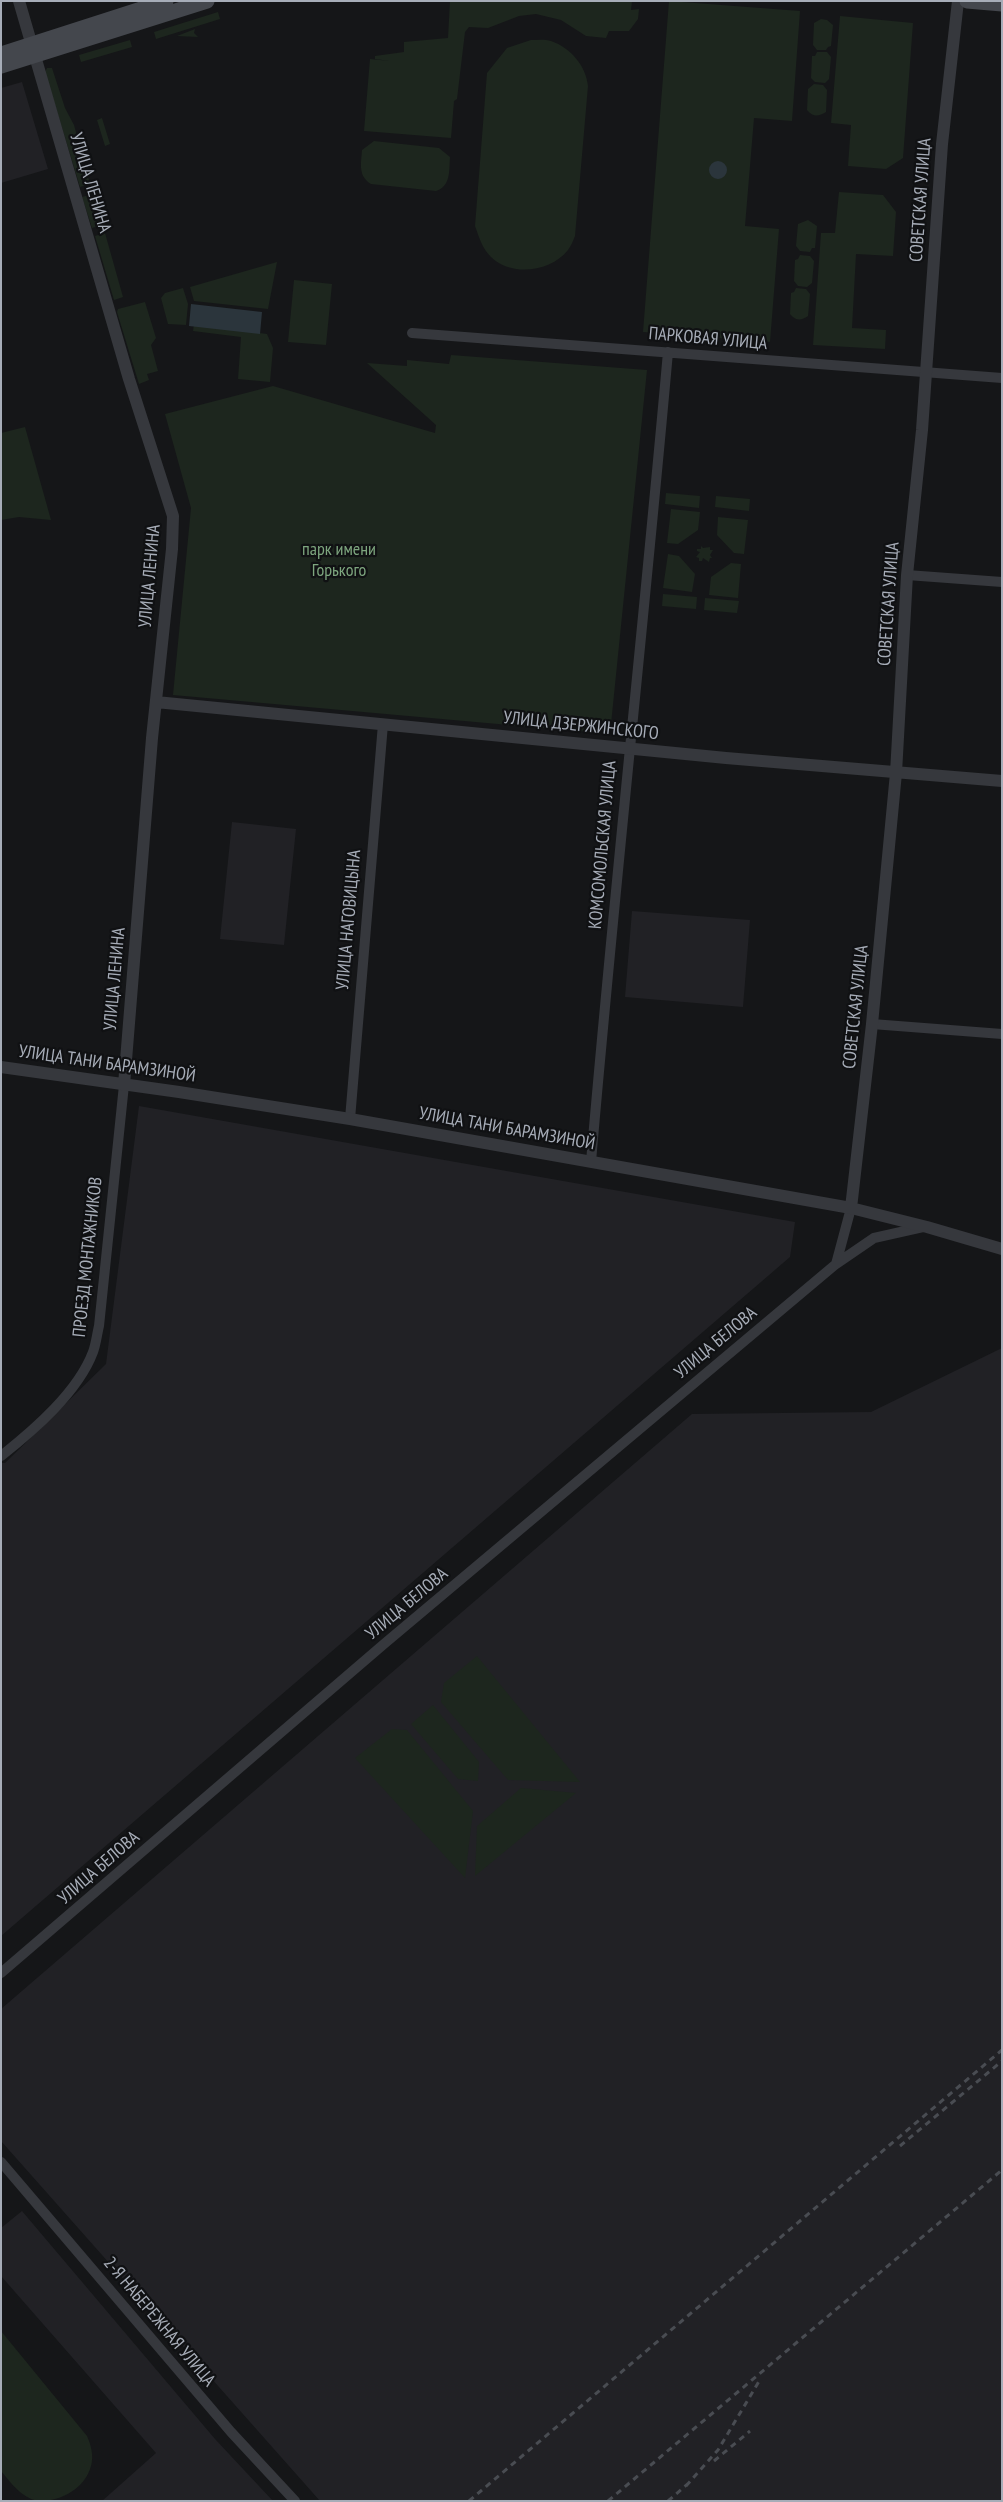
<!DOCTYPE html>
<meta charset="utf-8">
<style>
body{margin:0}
#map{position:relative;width:1003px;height:2502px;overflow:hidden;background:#151618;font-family:"PT Sans Narrow",sans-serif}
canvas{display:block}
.frame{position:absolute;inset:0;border:2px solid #a7adb8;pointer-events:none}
</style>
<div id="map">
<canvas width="1003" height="2502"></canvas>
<div class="frame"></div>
</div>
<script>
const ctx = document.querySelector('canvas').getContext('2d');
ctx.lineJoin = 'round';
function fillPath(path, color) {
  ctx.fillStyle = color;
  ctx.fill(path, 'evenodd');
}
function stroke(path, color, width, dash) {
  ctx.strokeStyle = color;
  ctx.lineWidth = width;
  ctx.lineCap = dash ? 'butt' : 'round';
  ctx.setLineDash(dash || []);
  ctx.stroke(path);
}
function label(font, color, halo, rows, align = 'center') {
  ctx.font = font + ' "PT Sans Narrow",sans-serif';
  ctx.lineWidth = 4.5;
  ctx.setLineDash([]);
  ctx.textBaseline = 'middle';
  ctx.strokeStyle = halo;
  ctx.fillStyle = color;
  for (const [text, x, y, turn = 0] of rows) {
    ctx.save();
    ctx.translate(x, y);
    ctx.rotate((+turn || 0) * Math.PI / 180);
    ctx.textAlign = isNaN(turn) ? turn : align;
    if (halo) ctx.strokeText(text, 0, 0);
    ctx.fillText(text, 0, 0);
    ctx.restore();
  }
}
const built = new Path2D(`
 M22,82L48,169L1,183V88Z
 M232,822L296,829L284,945L220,939Z
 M632,911L750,920L743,1007L625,997Z
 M139,1106L795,1222L790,1257L1,1936V1463H5L106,1364Z
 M1002,1348V2501H320L1,2141V2009L692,1414L871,1412Z
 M22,2211L215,2439L273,2501H102L156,2453L1,2276V2228Z`);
const green = new Path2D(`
 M450,1H632L631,10L639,9L638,19L629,31H609L606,38L586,36L561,20L536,14L519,16L488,28L469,27L465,32L457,99L454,101L451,138L364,131L370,59L390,61L375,59V56L404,52V42L448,38Z
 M669,1L800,11L792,121L754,118L745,226L779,229L770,342L643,332Z
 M218,12L220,19L156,39L154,32Z
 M840,16L913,23L903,158L886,169L848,166L851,125L831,123Z
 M821,19L827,20L833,25L831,46L828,47L826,50H817L813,45L814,23Z
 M195,29L194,33L198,37L177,36Z
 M130,40L132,47L81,62L79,55Z
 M531,40C537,40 545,39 551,41C571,48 586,66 588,86L575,236C573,241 571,246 568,250C551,272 511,277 491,257C482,248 479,237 475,226L487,73L507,48Z
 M817,52H827L831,57L829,79L825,83L815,82L811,78L812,56H815Z
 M47,68H52L65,108L74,125L90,184L80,187L45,72Z
 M814,84L823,85L827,90L826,112C818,117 813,117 807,110L808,89Z
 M102,118L110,144L105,146L97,120Z
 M374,141L439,148L450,157C449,171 451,186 436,191L371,184C358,176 361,164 362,150Z
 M839,192L883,195L896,212L893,256L856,254L852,328L886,330L885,349L813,345L821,233H835Z
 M93,194L102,225L92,228L82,197Z
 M808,220L817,226L815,248H812L810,252L800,251L796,246L798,224Z
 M105,233L123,297L114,300L95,236Z
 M800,255L810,256L814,261L812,283L807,287L798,286L794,281L795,260L798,259Z
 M277,262L268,309L194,301L190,287Z
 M294,280L332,284L326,345L288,342Z
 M183,288L188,304L186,325L168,324L161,298L165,293Z
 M796,288L806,289L810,294L808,316C801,321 796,321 790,314L791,293L794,292Z
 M145,302L156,338L151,345L158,371L147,374L149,380L139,384L117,312L118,309Z
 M194,324L267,334L273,348L270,382L238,379L241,337L193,331Z
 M451,355L647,370L610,734L173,695L191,508L165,414L273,386L435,433L436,425L367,363L407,366V360L449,364Z
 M25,427L51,520L19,517L1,520V433Z
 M666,493L700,496L699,508L665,504Z
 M716,496L750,499L749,511L715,507Z
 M671,509L700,512L698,530L678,544L667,543Z
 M718,517L748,520L744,554L734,553L717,535Z
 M701,546L703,548L710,547V550H713L710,555L712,558H710L709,562L703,558L702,561H699V558L696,557L700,552L697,551V549H701Z
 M668,554L679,556L695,574L692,592L663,588Z
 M731,563L741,564L738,598L709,595L711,577Z
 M663,594L697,597L696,609L662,606Z
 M705,598L739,601L737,613L704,610Z
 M477,1656L580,1782L508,1780L441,1702L444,1683Z
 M433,1705L479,1762L478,1781L458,1779L411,1724Z
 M392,1729L407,1730L473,1811L465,1878L355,1758Z
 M521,1788L576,1793L475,1876L477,1826Z
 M1,2331L87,2436C91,2445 94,2456 91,2466C85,2489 60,2502 37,2501C21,2497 11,2483 1,2471Z`);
const water = new Path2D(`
 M709 170a9 9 0 1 1 18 0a9 9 0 1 1-18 0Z
 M191,304L262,312L260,334L189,326Z`);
const minor = new Path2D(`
 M412,333L1002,378
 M907,575L1002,582
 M872,1024L1002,1034
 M350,1119L383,724
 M591,1162C614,892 644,622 668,352
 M836,1264L874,1238L923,1227
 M1,1456C34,1430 78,1392 93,1352C96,1344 97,1334 99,1326L124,1085
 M1,1973L384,1644L836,1264L851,1208
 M1,2162L231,2432L295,2501`);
const tertiary = new Path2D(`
 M19,1L129,379L173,516L172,549L152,738L124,1085
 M156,702L726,758L1002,781
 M1,1067L179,1092L350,1119L851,1208L927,1227L1002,1249
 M851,1208L872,1024L896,773L907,575L922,430L942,144L958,1`);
const secondary = new Path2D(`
 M967,1L1002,4
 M1,54L166,1
 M1,66L207,1`);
const rail = new Path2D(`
 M900,2146L1002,2061
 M714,2461L750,2431
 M686,2486L718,2450L761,2378
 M469,2501L1002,2050
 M608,2501L1002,2170
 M668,2501L691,2481`);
const streetNames = [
 ["УЛИЦА ЛЕНИНА",90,183,73],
 ["СОВЕТСКАЯ УЛИЦА",921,200,-86],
 ["ПАРКОВАЯ УЛИЦА",708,339,5],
 ["УЛИЦА ЛЕНИНА",150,576,-85],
 ["СОВЕТСКАЯ УЛИЦА",889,604,-86],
 ["УЛИЦА ДЗЕРЖИНСКОГО",581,726,6],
 ["КОМСОМОЛЬСКАЯ УЛИЦА",603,845,-85],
 ["УЛИЦА НАГОВИЦЫНА",349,920,-85],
 ["УЛИЦА ЛЕНИНА",115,979,-85],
 ["СОВЕТСКАЯ УЛИЦА",856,1007,-84],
 ["УЛИЦА ТАНИ БАРАМЗИНОЙ",107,1064,8],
 ["УЛИЦА ТАНИ БАРАМЗИНОЙ",507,1129,10],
 ["ПРОЕЗД МОНТАЖНИКОВ",88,1257,-84],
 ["УЛИЦА БЕЛОВА",716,1343,-40],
 ["УЛИЦА БЕЛОВА",407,1604,-40],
 ["УЛИЦА БЕЛОВА",99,1868,-41],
 ["2-Я НАБЕРЕЖНАЯ УЛИЦА",159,2322,50]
];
const parkNames = [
 ["парк имени",339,550],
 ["Горького",339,571]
];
fillPath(built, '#212125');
fillPath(green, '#1d261e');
fillPath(water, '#2b353c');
stroke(minor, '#36383d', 10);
stroke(tertiary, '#36383d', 12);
stroke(secondary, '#44474d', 15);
stroke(rail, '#494c52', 3, [6, 5]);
label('18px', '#a7adb8', '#101113', streetNames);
label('18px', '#7da57e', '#101113', parkNames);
</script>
